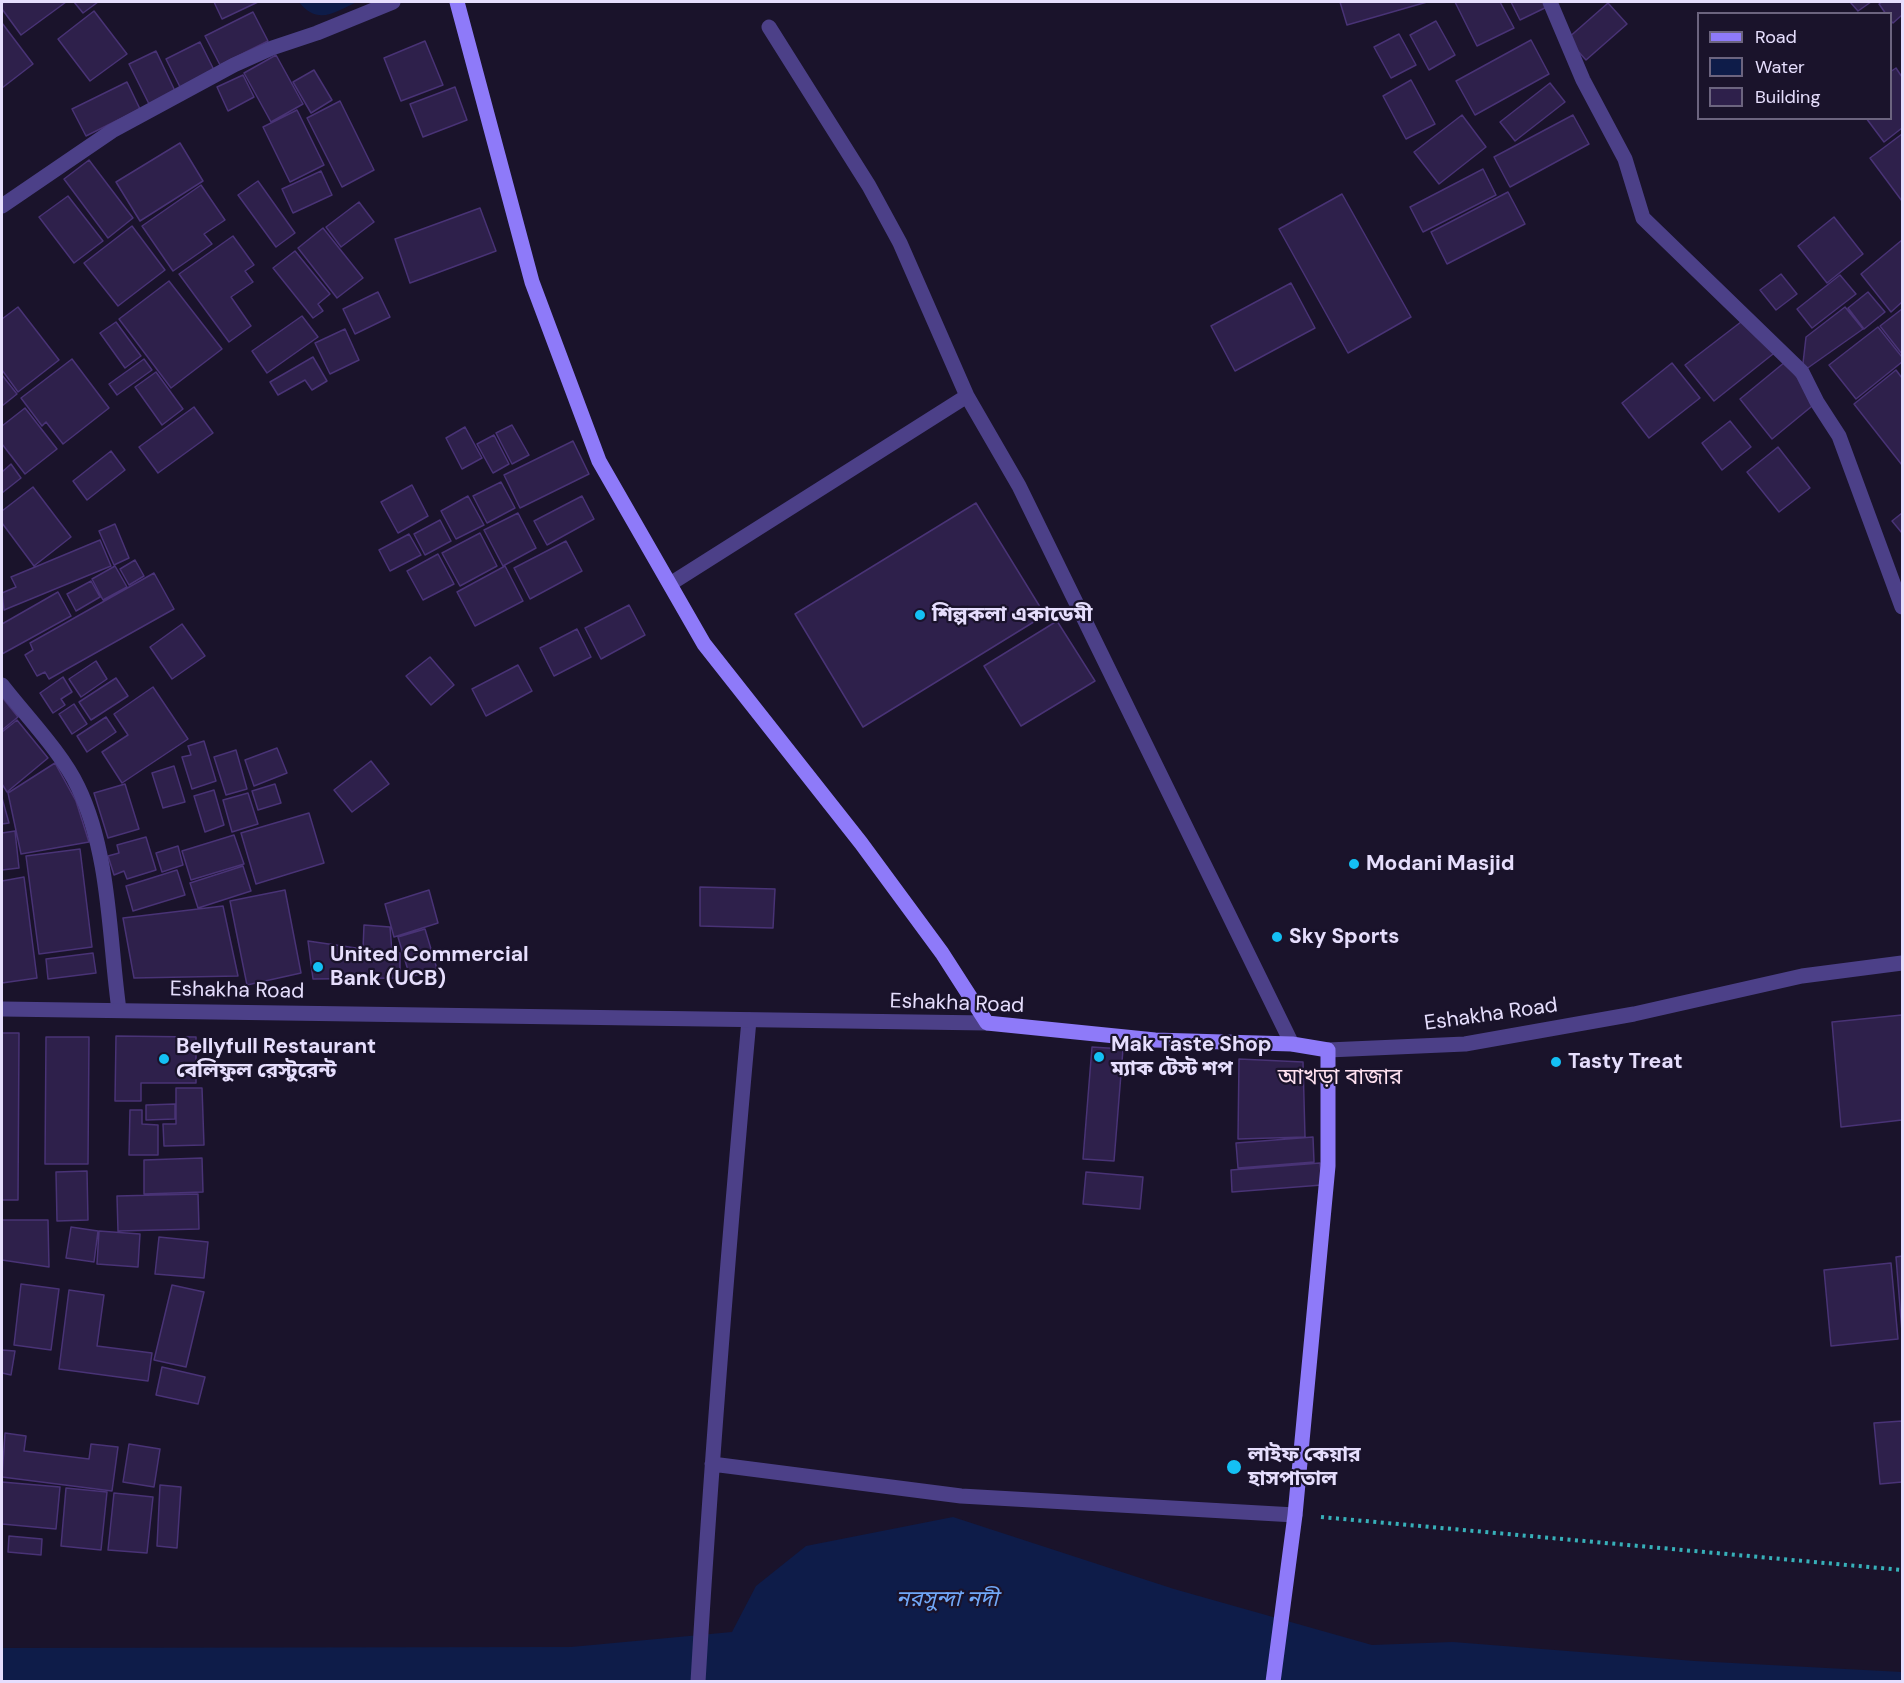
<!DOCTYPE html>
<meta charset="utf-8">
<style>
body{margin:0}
#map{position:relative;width:1904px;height:1683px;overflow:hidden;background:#1a132b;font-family:"DM Sans",sans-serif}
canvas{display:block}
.frame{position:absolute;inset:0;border:3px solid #e6defd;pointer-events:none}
.legend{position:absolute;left:1697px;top:12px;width:195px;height:108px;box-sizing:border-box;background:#1a132b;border:2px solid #6c647f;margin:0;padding:8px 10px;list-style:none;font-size:18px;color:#e6defd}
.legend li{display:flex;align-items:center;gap:12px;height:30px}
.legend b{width:30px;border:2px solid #6c647f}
</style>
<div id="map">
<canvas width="1904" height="1683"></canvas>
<div class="frame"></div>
<ul class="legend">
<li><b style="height:8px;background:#8e7af9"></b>Road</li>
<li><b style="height:16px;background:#0e1c49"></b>Water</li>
<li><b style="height:16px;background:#2e204b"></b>Building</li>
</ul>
</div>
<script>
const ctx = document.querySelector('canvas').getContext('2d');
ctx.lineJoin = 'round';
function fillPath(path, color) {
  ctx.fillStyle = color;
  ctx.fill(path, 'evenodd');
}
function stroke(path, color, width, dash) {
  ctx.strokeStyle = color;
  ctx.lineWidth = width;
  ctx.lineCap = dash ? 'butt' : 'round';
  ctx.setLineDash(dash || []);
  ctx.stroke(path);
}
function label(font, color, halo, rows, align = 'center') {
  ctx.font = font + ' "DM Sans","Noto Sans Bengali",sans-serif';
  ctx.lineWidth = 4.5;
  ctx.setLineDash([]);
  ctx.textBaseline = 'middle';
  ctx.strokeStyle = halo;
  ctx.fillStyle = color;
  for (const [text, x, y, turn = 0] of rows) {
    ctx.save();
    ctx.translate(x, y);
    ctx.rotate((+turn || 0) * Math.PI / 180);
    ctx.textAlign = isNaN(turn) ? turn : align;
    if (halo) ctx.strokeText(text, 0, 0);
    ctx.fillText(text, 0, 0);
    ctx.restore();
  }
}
const water = new Path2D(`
 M299,2H357C335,12 318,26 299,2Z
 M953,1517L1174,1589L1372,1645L1453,1642L1695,1661L1902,1672V1681L2,1682V1648L571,1647L732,1632L756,1586L806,1546Z`);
const building = new Path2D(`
 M4,2H66L21,35L2,9V4Z
 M74,2H98L83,13Z
 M214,2H258L222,19Z
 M1340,2H1427L1347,25Z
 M1455,2H1500L1514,28L1477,46Z
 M1511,2H1549L1551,5L1520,20Z
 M1850,2H1871L1858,11Z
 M1882,2H1902V15L1893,23L1890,20V14H1886L1879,4Z
 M1608,3L1627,24L1586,60L1567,39Z
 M94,11L127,54L90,81L58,39Z
 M253,12L268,41L220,65L205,36Z
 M1436,21L1455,55L1429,70L1410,35Z
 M2,23L33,64L2,88Z
 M1399,34L1416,65L1391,78L1374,47Z
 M1531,40L1549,74L1475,115L1456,81Z
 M425,41L443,85L401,101L384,58Z
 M200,42L215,72L181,89L166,59Z
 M156,51L175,91L149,104L129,64Z
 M276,55L303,104L271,122L244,73Z
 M1896,68L1902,77V128L1884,142L1866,118H1890V72Z
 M314,70L332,100L311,113L293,82Z
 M243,75L254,97L228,111L217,87Z
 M1411,80L1435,124L1406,139L1383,96Z
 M127,82L140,109L86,136L72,109Z
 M1550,83L1565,102L1515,141L1500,122Z
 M455,87L467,120L423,137L410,104Z
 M340,101L374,170L342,187L307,118Z
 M297,110L324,165L290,182L263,127Z
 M1462,115L1486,147L1439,184L1414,152Z
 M1573,115L1589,144L1510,187L1494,157Z
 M1902,134V201L1870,158Z
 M180,143L203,181L140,221L116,182Z
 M89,160L133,218L108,238L64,179Z
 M1483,169L1496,195L1423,232L1410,207Z
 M321,171L332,195L293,213L282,189Z
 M258,181L295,233L276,247L238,195Z
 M201,185L225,220L204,234L212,244L173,271L142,226Z
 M1508,192L1525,224L1447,264L1431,232Z
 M1342,194L1411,317L1348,353L1279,229Z
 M68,196L103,241L74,263L39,217Z
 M359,202L374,222L341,247L326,227Z
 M480,208L496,251L410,283L395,239Z
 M1834,217L1863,254L1827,283L1798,246Z
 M132,226L165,270L118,306L84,263Z
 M323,228L363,278L337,298L298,248Z
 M233,236L254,265L245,271L253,282L231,297L251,326L229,342L179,274Z
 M1902,240V302L1891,312L1861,274Z
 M295,251L330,294L318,304L323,311L313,318L273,268Z
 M1781,274L1797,294L1776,310L1760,290Z
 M1840,275L1856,294L1812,328L1797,309Z
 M169,281L222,349L171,388L119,319Z
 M1291,283L1315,328L1235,371L1211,326Z
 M378,292L390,317L355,334L343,309Z
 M1868,292L1885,312L1864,329L1848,308Z
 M18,307L59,360L18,392L2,370V319Z
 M1845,307L1863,329L1802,372L1806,337Z
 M1902,309V354L1880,326Z
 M1750,315L1778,350L1714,401L1685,365Z
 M302,316L318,337L267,373L252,351Z
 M116,322L141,356L125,368L100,333Z
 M1878,327L1902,357V362L1856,399L1829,365Z
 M345,329L359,360L330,374L315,343Z
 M313,357L327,381L312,390L305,380L278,395L270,382Z
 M72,359L109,408L63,444L46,422L42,426L21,398Z
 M144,359L152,370L117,395L109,384Z
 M1785,362L1817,402L1772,439L1740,399Z
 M1672,363L1700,398L1649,438L1622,403Z
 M1896,370L1902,378V465L1854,404Z
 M156,372L183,409L162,425L135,387Z
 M2,375L17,394L2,406Z
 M194,407L213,433L158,473L139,447Z
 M25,408L57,449L25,474L2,444V426Z
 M1730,421L1751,447L1722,470L1702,443Z
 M512,425L529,455L512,464L496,433Z
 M465,427L482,458L462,469L446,438Z
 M494,435L509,464L493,473L477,444Z
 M573,441L589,474L520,508L504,475Z
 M1778,447L1810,488L1779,512L1747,472Z
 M111,451L125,470L87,500L73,481Z
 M11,464L21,478L2,493V472Z
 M501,482L515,508L487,523L473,496Z
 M412,485L428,516L398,533L381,502Z
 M33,487L71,537L34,566L2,523V511Z
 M468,496L484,525L456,539L441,511Z
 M582,496L594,519L547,545L534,521Z
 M976,503L1045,615L863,727L795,614Z
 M518,513L536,548L503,566L484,530Z
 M1902,513V533L1892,521Z
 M440,520L451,541L425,555L414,534Z
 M115,524L129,558L114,565L99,531Z
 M480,533L497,566L460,586L442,553Z
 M409,534L421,555L390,571L379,550Z
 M100,540L111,566L4,610L2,593L16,587L11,577Z
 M566,541L582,571L530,599L514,568Z
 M438,554L454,584L423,600L407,571Z
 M135,560L144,576L129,585L120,569Z
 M115,566L127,587L103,600L92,579Z
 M505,566L523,601L475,626L457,592Z
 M154,573L174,609L49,679L45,672L37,676L25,655L33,650L30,643Z
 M91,581L100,597L76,611L67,594Z
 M58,592L71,616L2,654V624Z
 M629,605L645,635L601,659L585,628Z
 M1057,621L1095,681L1021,726L984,666Z
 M182,624L205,656L172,679L150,647Z
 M577,629L591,657L554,676L540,648Z
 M430,657L454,685L431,705L406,676Z
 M96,661L107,679L81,697L69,679Z
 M518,665L532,691L486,716L472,689Z
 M63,677L72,692L61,699L65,705L53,713L40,693Z
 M116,678L128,696L91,720L79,702Z
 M153,687L188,739L122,783L102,752L128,735L114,714Z
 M2,697L18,717L2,730Z
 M74,704L87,724L72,734L59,714Z
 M106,717L116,732L87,752L77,736Z
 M17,720L48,758L7,792L2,784V732Z
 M204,741L216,781L192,789L182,757L191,755L188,746Z
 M277,748L287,773L254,786L245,760Z
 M236,750L247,789L226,795L214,757Z
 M371,761L389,784L352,812L334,790Z
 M55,763L76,801L89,842L21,854L8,793Z
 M174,766L185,802L163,808L152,773Z
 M125,784L139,829L108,838L94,793Z
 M275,784L281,803L258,810L252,791Z
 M214,790L224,825L205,832L194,796Z
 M248,793L258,824L232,832L223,800Z
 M2,798L9,823L2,824Z
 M309,813L324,863L256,884L241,833Z
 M15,831L19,868L2,870V833Z
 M234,835L244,864L191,880L182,851Z
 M146,837L156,870L127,879L124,871L114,875L108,856L119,853L117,845Z
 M178,846L183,865L162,872L156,853Z
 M80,849L92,947L39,954L26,856Z
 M243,866L251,891L198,908L190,883Z
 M177,870L185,895L133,911L126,886Z
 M24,877L37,978L2,983V881Z
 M700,887L775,889L773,928L700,926Z
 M285,890L301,973L247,985L230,901Z
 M429,890L438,923L394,937L385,904Z
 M223,906L238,976L134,978L123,918Z
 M364,925L390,927L392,952L400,953V978L313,979L308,941L363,949Z
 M425,929L437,969L410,977L398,937Z
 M93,953L96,973L48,979L46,959Z
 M1902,1015V1120L1841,1127L1832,1022Z
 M2,1033H19L18,1200H2Z
 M116,1036L196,1037V1083H141V1101H115Z
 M46,1037H89L88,1164H45Z
 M1092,1047L1123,1049L1114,1161L1083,1159Z
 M1239,1059L1303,1062L1305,1137L1238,1139Z
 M176,1088H202L204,1145L164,1146L163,1124H176Z
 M175,1104V1119L146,1120V1105Z
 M130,1110H142V1124L158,1125V1155H129Z
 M1313,1137L1314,1162L1238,1168L1236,1143Z
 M202,1158L203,1192L144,1194V1160Z
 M1320,1163L1322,1185L1232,1192L1231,1170Z
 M87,1171L88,1220L57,1221L56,1172Z
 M1086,1172L1143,1177L1140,1209L1083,1204Z
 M198,1194L199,1229L118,1231L117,1196Z
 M2,1220H48L49,1267L2,1260Z
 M71,1227L98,1231L94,1262L66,1258Z
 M99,1231L140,1234L138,1267L97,1264Z
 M159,1237L208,1242L204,1278L155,1274Z
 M1902,1256V1332L1896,1257Z
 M1891,1263L1898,1339L1831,1346L1824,1270Z
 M21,1284L59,1289L51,1350L14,1345Z
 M172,1285L204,1292L186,1367L154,1360Z
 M69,1290L104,1295L97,1346L152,1353L148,1381L59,1369Z
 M2,1350L15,1351L11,1375L2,1373Z
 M162,1367L205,1377L198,1404L156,1395Z
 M1902,1421V1482L1880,1484L1874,1423Z
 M5,1433L26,1436L24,1451L89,1459L91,1444L118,1447L112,1491L2,1477Z
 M129,1444L160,1449L154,1487L123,1482Z
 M2,1482L60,1487L56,1529L2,1524Z
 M160,1485L181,1487L177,1548L157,1546Z
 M66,1488L107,1492L101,1550L61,1546Z
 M114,1493L153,1497L147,1553L108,1550Z
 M9,1536L42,1539L41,1555L8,1552Z`);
const path = new Path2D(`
 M1321,1517L1902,1570`);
const minor = new Path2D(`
 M1550,2L1583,80L1625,159L1643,218L1802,372L1817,402L1839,436L1902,607
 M769,27L869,186L900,243L967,396L1019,486L1292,1044
 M2,206L112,131L234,65L272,48L317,33L393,2
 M670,584L967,396
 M2,685C26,716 62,753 78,787C110,853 109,938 119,1010
 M712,1464L961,1496L1295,1515
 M698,1682C711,1461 729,1240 749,1020`);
const tertiary = new Path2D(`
 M2,1009L987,1023
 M1328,1050L1465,1044L1634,1014L1802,976L1902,963`);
const secondary = new Path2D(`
 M457,2L532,282L599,461L704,644L861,843L942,953L987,1023L1155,1040L1292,1044L1328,1050V1166L1295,1515L1273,1682`);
const markers = [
 [920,615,6,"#14c0f4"],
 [1354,864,6,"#14c0f4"],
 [1277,937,6,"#14c0f4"],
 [318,967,6,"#14c0f4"],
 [1099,1057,6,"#14c0f4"],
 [164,1059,6,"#14c0f4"],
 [1556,1062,6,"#14c0f4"],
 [1234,1467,8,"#14c0f4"]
];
const poiNames = [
 ["শিল্পকলা একাডেমী",932,615],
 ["Modani Masjid",1366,864],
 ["Sky Sports",1289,937],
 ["United Commercial",330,955],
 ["Bank (UCB)",330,979],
 ["Mak Taste Shop",1111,1045],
 ["ম্যাক টেস্ট শপ",1111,1069],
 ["Bellyfull Restaurant",176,1047],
 ["বেলিফুল রেস্টুরেন্ট",176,1071],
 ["Tasty Treat",1568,1062],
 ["লাইফ কেয়ার",1248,1455],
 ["হাসপাতাল",1248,1479]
];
const streetNames = [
 ["Eshakha Road",237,991,1],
 ["Eshakha Road",957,1004,2],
 ["Eshakha Road",1491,1015,-8]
];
const neighbourhoodNames = [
 ["আখড়া বাজার",1340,1078]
];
const waterNames = [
 ["নরসুন্দা নদী",947,1600]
];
fillPath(water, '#0e1c49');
fillPath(building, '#2e204b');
stroke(building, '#493376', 1.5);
stroke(path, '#37b0b9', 4, [3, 4.5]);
stroke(minor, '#4c4088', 15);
stroke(tertiary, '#4c4088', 15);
stroke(secondary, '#8e7af9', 15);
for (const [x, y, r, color] of markers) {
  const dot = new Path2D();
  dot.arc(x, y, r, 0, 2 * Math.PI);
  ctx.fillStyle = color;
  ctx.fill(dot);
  stroke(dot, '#1a132b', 2);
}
label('bold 21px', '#e6defd', '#1a132b', poiNames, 'left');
label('21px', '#e6defd', '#1a132b', streetNames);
label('22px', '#fee0ef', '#1a132b', neighbourhoodNames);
label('italic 22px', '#71a8f8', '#1a132b', waterNames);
</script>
